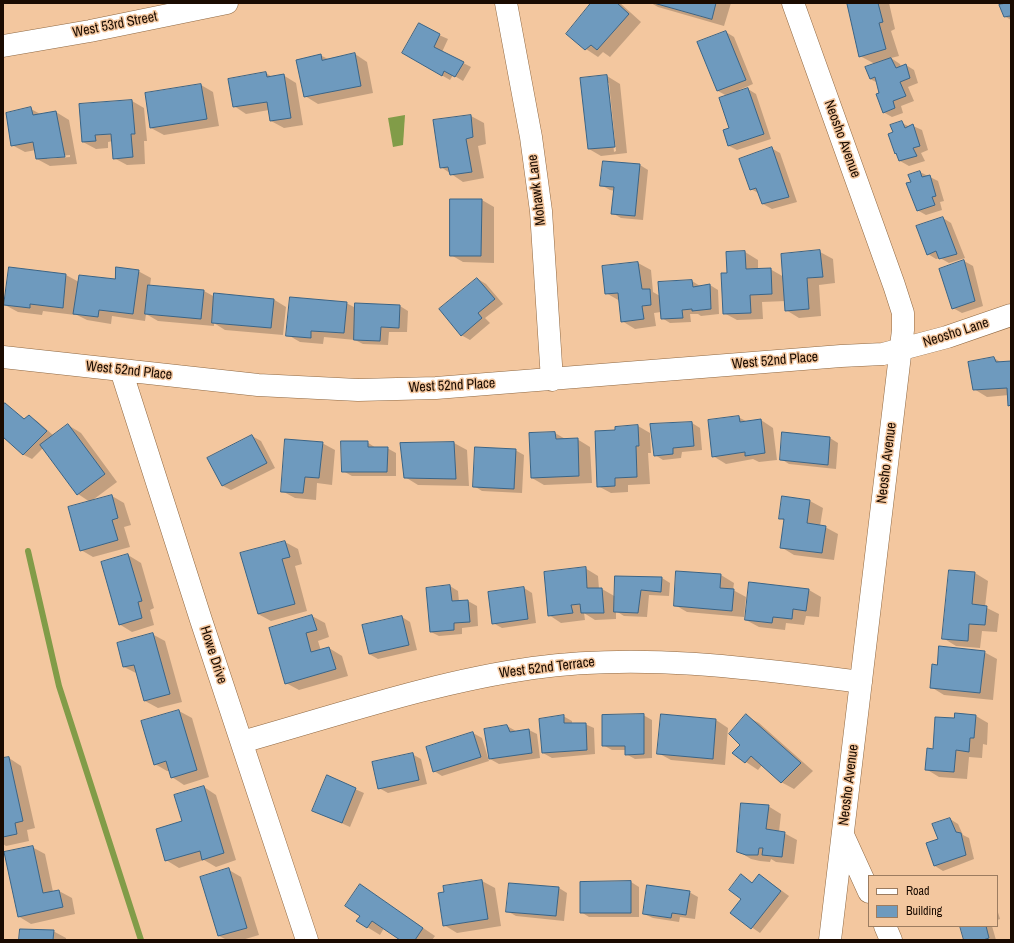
<!DOCTYPE html>
<style>
body{margin:0}
#map{position:relative;width:1014px;height:943px;overflow:hidden;background:#f3c79f;font-family:"Archivo Narrow",sans-serif}
canvas{display:block}
.frame{position:absolute;inset:0;border:4px solid #1a0b01;pointer-events:none}
.legend{position:absolute;left:868px;top:875px;width:130px;height:52px;box-sizing:border-box;background:#f3c79f;border:1px solid #9c7c60;margin:0;padding:5px 7px;list-style:none;font-size:12px;color:#1a0b01}
.legend li{display:flex;align-items:center;gap:8px;height:20px}
.legend b{width:20px;border:1px solid #9c7c60}
</style>
<div id="map">
<canvas width="1014" height="943"></canvas>
<div class="frame"></div>
<ul class="legend">
<li><b style="height:5px;background:#fff"></b>Road</li>
<li><b style="height:11px;background:#6e9abe"></b>Building</li>
</ul>
</div>
<script>
const ctx = document.querySelector('canvas').getContext('2d');
ctx.lineJoin = 'round';
function fillPath(path, color) {
  ctx.fillStyle = color;
  ctx.fill(path, 'evenodd');
}
function stroke(path, color, width, dash) {
  ctx.strokeStyle = color;
  ctx.lineWidth = width;
  ctx.lineCap = dash ? 'butt' : 'round';
  ctx.setLineDash(dash || []);
  ctx.stroke(path);
}
function label(font, color, halo, rows, align = 'center') {
  ctx.font = font + ' "Archivo Narrow",sans-serif';
  ctx.lineWidth = 3;
  ctx.setLineDash([]);
  ctx.textBaseline = 'middle';
  ctx.strokeStyle = halo;
  ctx.fillStyle = color;
  for (const [text, x, y, turn = 0] of rows) {
    ctx.save();
    ctx.translate(x, y);
    ctx.rotate((+turn || 0) * Math.PI / 180);
    ctx.textAlign = isNaN(turn) ? turn : align;
    if (halo) ctx.strokeText(text, 0, 0);
    ctx.fillText(text, 0, 0);
    ctx.restore();
  }
}
const water = new Path2D(`
 M405,115L403,145L393,147L388,118Z`);
const shadow = new Path2D(`
 M592,3H620L641,22L610,57L603,52L598,57L586,49L568,34Z
 M651,3H731L724,26L658,7Z
 M853,3H889L895,29L891,31L899,56L891,58L900,64L901,67L906,65L914,70L918,83L908,87L914,101L901,106L903,113L892,117L883,112L878,83L870,79L875,64L860,56Z
 M1007,3H1011V20L1004,16Z
 M726,32L734,37L753,84L739,90L740,92L748,89L756,94L771,139L737,150L729,146L730,129L727,96L718,91L699,43Z
 M439,35L448,39L442,52L471,67L463,81L453,75L450,80L403,53Z
 M355,54L367,62L373,93L318,104L305,96L320,55L328,59Z
 M266,73L272,77L283,75L296,83L303,125L284,128L271,121L269,110L246,114L234,106Z
 M607,76L620,84L627,153L601,156L589,149L582,79ZM607,83H609L616,151L614,152Z
 M201,85L213,92L219,126L164,135L151,128Z
 M132,101L144,108L147,141H144L145,164L127,165L114,158L113,141L108,142V148L96,149L83,142Z
 M31,109L42,115L56,112L69,120L77,164L50,166L37,159L36,150L25,152L12,145ZM70,155V157L47,159V157Z
 M471,116L484,123L486,144L478,146L484,178L463,182L441,167L434,121Z
 M902,123L910,127L913,126L922,130L928,150L921,153L925,161L909,166L900,161L896,153L894,133Z
 M771,148L780,153L797,202L772,209L763,204L760,194L751,189Z
 M640,165L648,170L643,220L621,218L612,213L615,191L610,190L601,185Z
 M920,172L938,181L944,201L940,202L942,210L926,215L917,210L912,182Z
 M482,200L494,207V263L463,262L451,255Z
 M943,218L951,223L965,258L949,263L940,258L936,259L928,254Z
 M745,252L758,260V270L770,269L784,277L782,255L820,252L833,259L835,283L819,285L821,316L799,318L786,310V301L762,302L763,319L737,320L724,313L728,274Z
 M964,261L973,266L983,306L962,313L953,308L940,270Z
 M638,263L651,270L653,292L660,296L692,281L700,286V287L710,285L718,290L719,314L701,316L698,314H690L691,322L670,323L662,318L661,312L654,313L656,326L635,329L622,321L620,301L606,293L603,267Z
 M9,268L66,275L79,282L116,280L138,271L151,278L150,286L204,291L215,297L273,299L286,307L283,335L225,330L214,323V326L158,321L146,314L145,321L112,316L111,324L87,320L75,314V315L43,311L42,315L18,312L5,305Z
 M478,279L486,284L503,304L485,318L490,323L470,340L461,335Z
 M346,303L356,308L400,306L408,311L407,332H389L388,345L363,344L355,340L324,337L323,344L300,342L288,335Z
 M994,358L1002,363L1011,362V406L1009,405V395L987,397L974,389Z
 M5,405L25,419L29,416L37,421L54,436L68,425L81,433L117,482L90,502L78,494L43,448L32,459L24,455L3,436V408Z
 M738,417L748,422L761,420L773,428L777,460L759,462L753,459L726,464L713,456Z
 M692,423L700,428L702,450L682,452L681,458L663,460L655,455Z
 M638,426L650,433L651,453H648L650,484L628,485V492L611,493L598,486L616,431Z
 M555,433L567,440L577,439L590,447L592,483L544,485L532,478L530,434Z
 M783,433L830,438L838,443L836,469L789,464L781,459Z
 M252,436L261,441L275,468L231,490L223,486L209,458Z
 M367,442L376,448H387L396,453V476H352L343,471Z
 M322,443L335,450L332,485L317,483L316,500L295,498L282,491Z
 M454,443L467,450L469,486L418,485L405,477Z
 M515,450L524,455L522,493L482,491L474,486Z
 M112,496L124,503L131,525L124,527L130,547L93,557L81,550Z
 M783,497L810,501L823,508L820,526L825,527L838,534L834,560L794,555L781,547L785,521L780,518Z
 M285,542L298,549L302,564L295,566L307,611L271,621L258,614L241,554Z
 M128,555L141,563L154,608L150,610L154,625L132,632L119,624Z
 M585,568L598,576L599,589H602L616,597L662,578L670,583L669,596L649,595L647,617L624,616L616,611V619L595,620L584,613L585,620L561,623L549,615Z
 M677,572L721,575L734,583L733,590L746,597L744,617L687,612L675,605Z
 M975,573L988,581L985,607L999,614L997,632L982,631L980,648L956,646L943,638Z
 M450,586L458,591L459,602L468,601L477,606L478,626L462,628V634L439,636L431,632Z
 M524,588L532,593L536,623L502,628L493,623Z
 M809,590L821,597L819,617L806,616L804,625L786,623L785,630L759,627L746,620Z
 M312,616L325,623L329,637L318,641L321,651L329,648L342,656L348,676L299,690L286,683Z
 M402,617L410,622L417,650L378,659L369,654Z
 M152,634L165,641L182,702L158,708L145,701L138,674L124,667L118,644Z
 M984,652L997,659L993,700L944,695L931,687L938,666Z
 M179,711L192,718L209,777L184,785L172,777L170,771H167L155,764Z
 M643,715L652,720V758L635,759L626,754V750H612L603,745Z
 M563,716L572,721V724H585L594,728L595,754L552,758L543,753Z
 M746,716L759,723L813,771L794,789L781,782L762,765L758,770L746,762L742,744Z
 M976,716L988,723L987,745L983,744L982,758L969,757L967,779L939,777L926,769L934,750L955,719Z
 M716,720L728,728L725,765L671,760L658,753Z
 M507,726L516,731L529,730L537,734L540,758L499,764L490,759L485,730Z
 M473,733L482,738L489,761L442,776L434,771Z
 M412,754L421,759L427,784L388,793L379,788Z
 M9,758L21,766L35,828L27,830L29,841L6,846L3,844V760Z
 M327,777L364,793L350,827L313,810Z
 M204,787L216,795L236,860L216,867L204,860L179,868L166,860L184,822Z
 M768,806L781,814L779,832L784,833L797,840L794,864L776,862L771,859L770,862L760,861L751,859L738,851Z
 M950,819L958,824L963,835L969,838L974,859L943,871L935,866L927,844L939,840Z
 M32,847L45,854L53,892L59,891L72,898L75,914L31,924L18,916Z
 M229,870L241,877L259,935L242,940H227L219,936Z
 M760,875L789,896L760,933L731,913L742,899L741,876L753,883Z
 M482,881L495,888L501,926L457,933L444,925L445,892Z
 M631,882L639,887V917H589L581,912Z
 M361,886L435,936L432,940H401L384,928L380,935L367,927L361,916Z
 M559,888L567,893L564,921L516,916L507,911Z
 M689,892L698,897L695,919L680,917L679,922L653,918L644,914Z
 M997,909L1000,919L997,920Z
 M961,926H992L996,940H965Z
 M53,931L66,938V940H20Z`);
const stream = new Path2D(`
 M28,551L59,686L141,940`);
const building = new Path2D(`
 M591,3H617L629,14L597,50L591,45L585,50L566,34Z
 M654,3H716L712,19Z
 M851,3H878L883,22L879,23L886,49L859,57L847,4Z
 M1006,3H1011V20L1010,16L1004,17L999,5Z
 M419,23L440,34L434,47L464,62L455,77L444,71L442,76L402,53Z
 M726,31L746,80L717,91L697,42Z
 M355,53L361,86L304,97L296,60L321,54L322,60Z
 M891,58L896,68L906,64L910,78L900,82L906,96L893,101L895,108L883,113L876,94L879,93L875,77L870,79L865,67Z
 M266,72L267,77L284,74L291,118L270,121L267,102L233,107L228,79Z
 M607,75L615,147L588,149L580,78Z
 M201,84L207,119L150,128L145,93Z
 M748,88L764,134L728,146L723,130L729,128L719,98Z
 M132,100L135,134H131L133,157L113,159L111,134L95,135L96,141L82,142L79,104Z
 M31,107L33,115L56,111L65,157L36,159L33,142L11,146L6,113Z
 M471,115L473,137L466,139L472,172L450,175L448,167L440,168L433,120Z
 M902,121L905,128L913,124L920,146L913,148L917,156L899,161L896,153L895,154L888,134L893,132L890,125Z
 M772,147L789,197L762,204L756,188L750,190L739,159Z
 M603,161L640,164L635,216L611,214L614,187L600,186Z
 M920,171L922,177L930,175L936,196L932,197L935,205L917,211L906,183L911,182L908,175Z
 M450,199H482L481,256H450Z
 M943,217L957,254L939,259L936,251L927,255L916,226Z
 M820,250L823,277L807,278L809,309L785,311L781,254Z
 M745,251L746,269L771,268L772,294L750,295L751,313L723,314L721,273H727L726,252Z
 M964,260L975,301L952,309L939,269Z
 M638,262L642,289H650L651,305L642,306L644,319L621,322L618,293L605,294L602,266Z
 M9,267L66,274L63,308L30,304V308L4,305Z
 M116,267L139,270L133,314L99,310L98,317L73,314L79,275L115,279Z
 M477,278L495,299L478,313L482,318L461,336L439,309Z
 M692,280L693,287L710,284L711,309L692,311V309L682,310L683,318L661,319L658,282Z
 M148,285L204,290L201,319L145,314Z
 M214,293L274,299L271,328L212,323Z
 M290,297L347,302L344,333L311,331V338L286,336Z
 M355,303L400,305L399,328L381,327L380,341L354,340Z
 M994,357L996,362L1011,361V405L1008,406L1007,388L973,390L968,362Z
 M5,403L24,419L29,415L47,431L23,455L3,437V406Z
 M739,416L740,422L761,419L765,453L745,456V452L712,457L708,420Z
 M692,422L694,446L673,448V454L654,456L650,424Z
 M68,424L105,474L77,495L40,445Z
 M638,425L639,446H636L637,477L615,478V486L597,487L595,431L615,430V427Z
 M555,432L556,439L578,438L579,476L531,478L529,433Z
 M782,432L830,437L828,465L780,460Z
 M252,435L267,463L222,486L207,458Z
 M285,439L323,442L319,478L305,477L303,493L281,492Z
 M341,441H368V447H388L387,472H342Z
 M454,442L456,479L404,478L400,443Z
 M475,447L516,449L514,489L473,487Z
 M112,495L118,518L112,520L118,540L80,551L68,507Z
 M782,496L810,500L807,523L826,526L822,553L780,548L784,519H779Z
 M285,541L290,557L282,559L295,604L258,614L240,553Z
 M128,554L142,601L138,602L142,618L119,625L101,562Z
 M586,567L587,588H602L604,613H581L580,604L571,605L573,613L548,616L544,572Z
 M949,570L975,572L972,604L987,606L985,625L969,624L968,641L942,639Z
 M676,571L721,574L720,588L734,589L732,611L674,606Z
 M615,576L662,577L661,592L641,590L638,613L614,612Z
 M749,582L809,589L806,611L793,609L792,619L773,617L772,623L745,620Z
 M450,585L452,601L468,600L470,622L454,623V630L430,632L426,588Z
 M524,587L528,619L492,624L488,592Z
 M312,615L317,630L306,633L311,652L329,647L336,669L285,684L269,628Z
 M402,616L409,645L369,654L362,625Z
 M153,633L170,694L144,701L134,665L123,667L117,643Z
 M939,646L985,651L980,693L930,688L932,664L937,665Z
 M179,710L197,770L171,778L166,761L154,765L141,721Z
 M955,713L976,715L974,738H970L969,752L956,750L954,772L925,770L927,748L933,749L935,717L954,718Z
 M644,714V754L625,755V746H602V715Z
 M661,714L716,719L713,759L657,754Z
 M746,714L801,763L781,783L751,756L745,763L732,753L740,745L729,734Z
 M564,715V723H586L587,750L542,753L539,719Z
 M507,725L510,732L529,729L532,753L489,759L484,729Z
 M473,732L481,757L433,772L426,747Z
 M413,753L419,780L378,789L372,762Z
 M9,757L23,821L15,823L17,834L3,837V758Z
 M327,775L356,788L342,823L312,811Z
 M204,786L224,853L202,860L200,851L165,861L156,829L182,821L174,795Z
 M741,803L769,805L766,829L785,832L782,857L762,855L763,848H759L758,855H746L737,852Z
 M950,818L956,832L961,833L966,855L934,866L926,843L938,839L932,824Z
 M33,846L43,893L59,890L63,907L18,917L4,852Z
 M229,868L247,928L218,936L200,877Z
 M741,874L752,883L759,874L781,891L751,929L730,913L741,899L729,890Z
 M482,880L488,919L443,926L438,893L444,892L443,886Z
 M631,881V913H580V882Z
 M509,883L559,887L556,916L506,912Z
 M360,884L423,928L415,940H400L372,921L367,928L356,921L360,916L345,906Z
 M647,885L690,891L686,915L672,913L671,918L643,914Z
 M960,926H986L989,938L983,940H964Z
 M20,929L54,930L53,940H19Z`);
const minor = new Path2D(`
 M506,3L531,137L541,211L552,380
 M793,3L894,285L903,313V330L830,940
 M3,46L90,31L227,3
 M3,357L258,385L358,390L436,388L841,356L883,354L947,337L1011,315
 M121,370L201,620L307,940
 M242,742C338,715 434,682 533,668C643,653 752,668 861,682
 M843,835L869,892
 M885,926L891,940`);
const streetNames = [
 ["West 53rd Street",115,25,-11],
 ["Neosho Avenue",842,139,70],
 ["Mohawk Lane",537,190,-97],
 ["Neosho Lane",956,333,-18],
 ["West 52nd Place",775,361,-5],
 ["West 52nd Place",129,371,6],
 ["West 52nd Place",452,386,-3],
 ["Neosho Avenue",887,463,-83],
 ["Howe Drive",213,655,72],
 ["West 52nd Terrace",547,668,-7],
 ["Neosho Avenue",849,785,-83]
];
fillPath(water, '#819c48');
fillPath(shadow, '#0003');
stroke(stream, '#819c48', 6);
fillPath(building, '#6e9abe');
stroke(building, '#3a6486', 1);
stroke(minor, '#8f6842', 23);
stroke(minor, '#fff', 22);
label('14px', '#1a0b01', '#f3c79f', streetNames);
</script>
